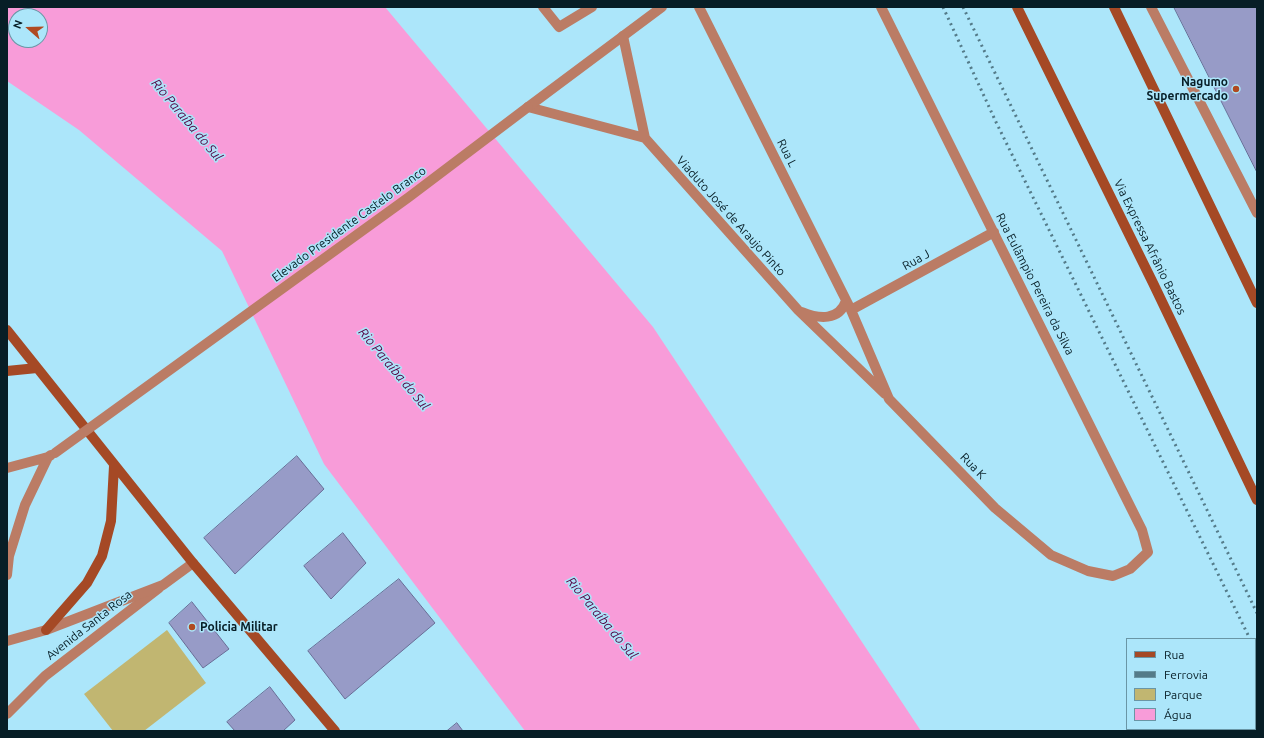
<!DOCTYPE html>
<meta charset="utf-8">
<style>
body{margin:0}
#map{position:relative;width:1264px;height:738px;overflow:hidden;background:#ace6fa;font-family:Ubuntu,sans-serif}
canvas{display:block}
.frame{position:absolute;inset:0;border:8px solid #071e26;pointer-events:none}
.legend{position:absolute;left:1126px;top:638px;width:130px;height:92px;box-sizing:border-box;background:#ace6fa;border:1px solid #6a96a5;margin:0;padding:5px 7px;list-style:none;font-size:12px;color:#071e26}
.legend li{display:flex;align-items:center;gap:8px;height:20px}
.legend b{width:20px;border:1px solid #6a96a5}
.north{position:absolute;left:8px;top:8px;width:40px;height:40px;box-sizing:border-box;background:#ace6fa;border:1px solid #6a96a5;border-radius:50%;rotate:290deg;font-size:11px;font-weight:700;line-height:16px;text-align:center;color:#071e26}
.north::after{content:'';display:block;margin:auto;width:14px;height:18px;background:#b04a21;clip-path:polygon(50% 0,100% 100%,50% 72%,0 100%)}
</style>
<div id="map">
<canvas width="1264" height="738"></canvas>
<div class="frame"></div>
<ul class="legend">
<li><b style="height:5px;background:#a54925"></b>Rua</li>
<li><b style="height:5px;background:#547b89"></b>Ferrovia</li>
<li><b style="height:11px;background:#c1b671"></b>Parque</li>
<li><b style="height:11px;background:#f89cd9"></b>Água</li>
</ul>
<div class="north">N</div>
</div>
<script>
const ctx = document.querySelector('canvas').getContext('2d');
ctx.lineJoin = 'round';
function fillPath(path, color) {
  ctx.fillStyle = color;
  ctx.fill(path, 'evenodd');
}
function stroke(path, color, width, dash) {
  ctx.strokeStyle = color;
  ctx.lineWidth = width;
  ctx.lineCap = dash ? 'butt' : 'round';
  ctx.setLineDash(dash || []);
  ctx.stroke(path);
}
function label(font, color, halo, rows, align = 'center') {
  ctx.font = font + ' Ubuntu,sans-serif';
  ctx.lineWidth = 3;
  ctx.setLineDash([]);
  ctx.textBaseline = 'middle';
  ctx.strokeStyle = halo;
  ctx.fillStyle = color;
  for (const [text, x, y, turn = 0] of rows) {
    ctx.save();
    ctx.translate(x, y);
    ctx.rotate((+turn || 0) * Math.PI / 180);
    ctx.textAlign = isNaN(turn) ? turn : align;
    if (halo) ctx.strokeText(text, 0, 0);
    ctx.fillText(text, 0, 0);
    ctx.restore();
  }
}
const green = new Path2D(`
 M167,630L206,683L144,731H113L84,694Z`);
const water = new Path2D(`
 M7,7H385L653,327L921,731H525L324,464L222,251L79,130L7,81ZM16,16H40V40H16Z`);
const building = new Path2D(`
 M1174,7H1257V172Z
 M297,456L324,489L235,574L204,538Z
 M343,533L366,563L331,599L304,566Z
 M399,579L435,623L345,699L308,651Z
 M192,602L229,649L203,668L169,623Z
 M270,687L295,720L283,731H235L227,722Z
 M457,723L463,731H447Z`);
const service = new Path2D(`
 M1151,7L1257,213`);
const minor = new Path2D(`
 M543,7L559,27L592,7
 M699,7L851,310L889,399L995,508L1051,555L1088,571L1113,576L1130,569L1148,552L1142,530L881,7
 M623,36L645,138L798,310L885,394
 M528,107L645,138
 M851,310L994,232
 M802,312C819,319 839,321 846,301
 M7,714L45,676L159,588`);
const tertiary = new Path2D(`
 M528,107L662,7
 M7,468L48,457L51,455
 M9,556L25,505L48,457
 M7,575L9,556L8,551
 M7,641L46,630L163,585L193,563`);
const secondary = new Path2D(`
 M1017,7L1153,283L1257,500
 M1114,7L1257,303
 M7,330L193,563L335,731
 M7,371L37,368
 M46,630L87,583L102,556L111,521L114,466`);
const rail = new Path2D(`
 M943,7L996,122L1250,639
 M963,7L1257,613
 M1255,649L1257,653`);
const tertiaryBridge = new Path2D(`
 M55,453L409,197L528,107`);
const markers = [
 [1236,89,4,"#b04a21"],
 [192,627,4,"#b04a21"]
];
const poiNames = [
 ["Nagumo",1228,82],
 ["Supermercado",1228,96],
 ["Policia Militar",200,627,"left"]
];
const streetNames = [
 ["Rua L",787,153,63],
 ["Viaduto José de Araujo Pinto",731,216,48],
 ["Elevado Presidente Castelo Branco",349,224,-36],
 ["Via Expressa Afrânio Bastos",1150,247,64],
 ["Rua J",916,260,-29],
 ["Rua Eulâmpio Pereira da Silva",1035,284,63],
 ["Rua K",973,466,46],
 ["Avenida Santa Rosa",89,625,-38]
];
const waterNames = [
 ["Rio Paraíba do Sul",187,120,50],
 ["Rio Paraíba do Sul",394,369,50],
 ["Rio Paraíba do Sul",602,618,50]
];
fillPath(green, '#c1b671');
fillPath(water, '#f89cd9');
fillPath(building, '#979bc7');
stroke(building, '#696d96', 1);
stroke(service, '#bb7c65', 10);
stroke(minor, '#bb7c65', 10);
stroke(tertiary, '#bb7c65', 10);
stroke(secondary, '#a54925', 10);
stroke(rail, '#547b89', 3, [2, 4]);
stroke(tertiaryBridge, '#bb7c65', 10);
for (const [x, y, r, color] of markers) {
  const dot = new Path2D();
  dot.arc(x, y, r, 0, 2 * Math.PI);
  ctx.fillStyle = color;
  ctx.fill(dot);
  stroke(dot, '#ace6fa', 1.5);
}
label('bold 12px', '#071e26', '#ace6fa', poiNames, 'right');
label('12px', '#071e26', '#ace6fa', streetNames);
label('italic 13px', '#570344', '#ace6fa', waterNames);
</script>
